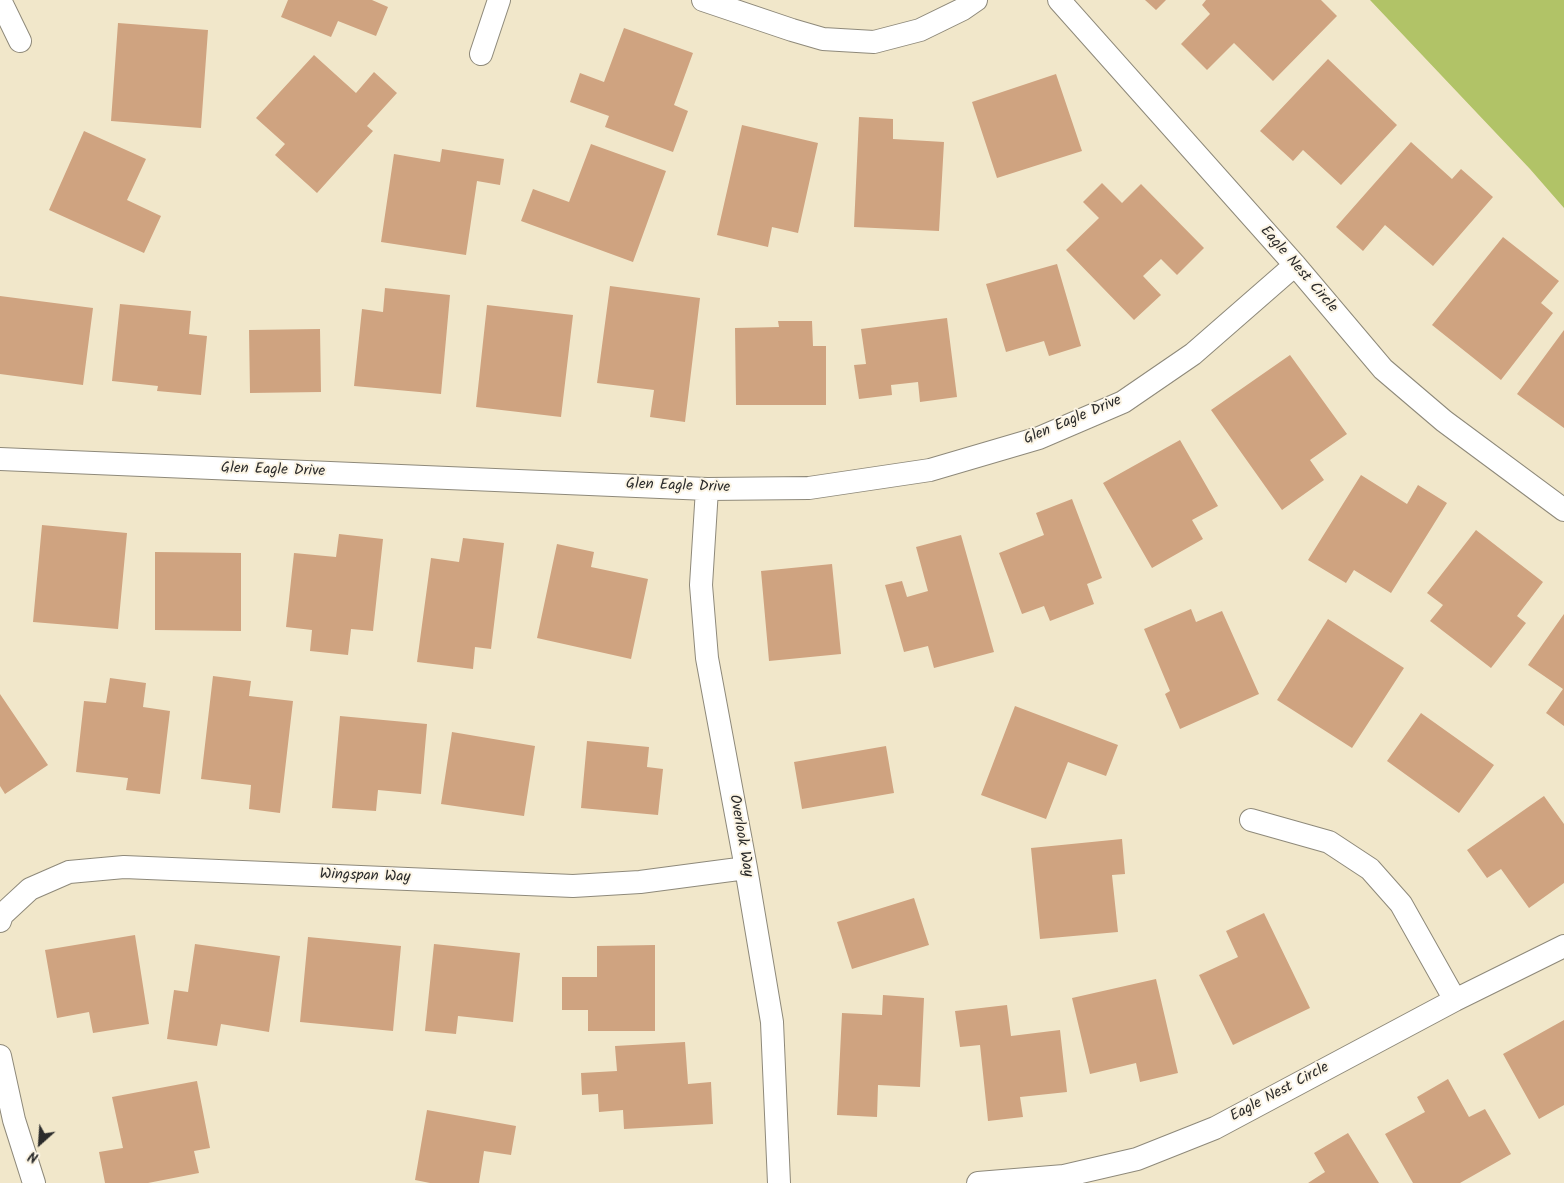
<!DOCTYPE html>
<style>
body{margin:0}
#map{position:relative;width:1564px;height:1183px;overflow:hidden;background:#f1e7ca;font-family:Kalam,sans-serif}
canvas{display:block}
.north{position:absolute;left:15px;top:1118px;width:50px;height:50px;-webkit-text-stroke:4px #fcf5e5;paint-order:stroke;rotate:206deg;font-size:14px;font-weight:700;line-height:20px;text-align:center;color:#2b2b2b}
.north::after{content:'';display:block;margin:auto;width:18px;height:22px;background:#2b2b2b;clip-path:polygon(50% 0,100% 100%,50% 72%,0 100%)}
</style>
<div id="map">
<canvas width="1564" height="1183"></canvas>
<div class="north">N</div>
</div>
<script>
const ctx = document.querySelector('canvas').getContext('2d');
ctx.lineJoin = 'round';
function fillPath(path, color) {
  ctx.fillStyle = color;
  ctx.fill(path, 'evenodd');
}
function stroke(path, color, width, dash) {
  ctx.strokeStyle = color;
  ctx.lineWidth = width;
  ctx.lineCap = dash ? 'butt' : 'round';
  ctx.setLineDash(dash || []);
  ctx.stroke(path);
}
function label(font, color, halo, rows, align = 'center') {
  ctx.font = font + ' Kalam,sans-serif';
  ctx.lineWidth = 4;
  ctx.setLineDash([]);
  ctx.textBaseline = 'middle';
  ctx.strokeStyle = halo;
  ctx.fillStyle = color;
  for (const [text, x, y, turn = 0] of rows) {
    ctx.save();
    ctx.translate(x, y);
    ctx.rotate((+turn || 0) * Math.PI / 180);
    ctx.textAlign = isNaN(turn) ? turn : align;
    if (halo) ctx.strokeText(text, 0, 0);
    ctx.fillText(text, 0, 0);
    ctx.restore();
  }
}
const green = new Path2D(`
 M1370,0H1564V208L1530,169Z`);
const building = new Path2D(`
 M288,0H372L388,7L376,36L338,21L331,37L281,17Z
 M1145,0H1166L1156,10Z
 M1206,0H1321L1337,16L1273,81L1234,43L1207,70L1181,44L1210,14L1202,5Z
 M118,23L208,30L201,128L111,121Z
 M624,28L693,53L674,105L688,111L673,152L605,127L609,116L570,102L580,73L604,82Z
 M314,55L356,93L374,72L397,93L367,126L373,131L317,193L275,155L285,144L256,118Z
 M1328,59L1397,125L1341,185L1303,150L1293,161L1260,131Z
 M1056,74L1082,151L997,178L972,102Z
 M859,117L893,119V139L944,142L939,231L854,227Z
 M742,125L818,143L798,233L772,227L768,247L717,235Z
 M84,131L146,159L127,200L161,216L144,253L49,210Z
 M1411,142L1452,179L1461,169L1493,197L1433,266L1385,225L1363,251L1336,227Z
 M591,144L666,171L633,262L521,221L533,189L569,202Z
 M442,149L504,159L500,185L477,181L466,255L381,242L394,154L440,162Z
 M1102,183L1122,203L1141,184L1204,248L1177,275L1161,259L1143,276L1161,295L1134,320L1066,250L1099,218L1083,202Z
 M1503,237L1559,281L1541,303L1553,313L1501,380L1432,325Z
 M1057,264L1081,346L1049,356L1044,341L1006,352L986,284Z
 M610,286L700,298L685,422L650,417L654,390L597,383Z
 M385,288L450,295L441,394L354,386L362,309L383,312Z
 M0,296L93,308L83,385L0,374Z
 M120,304L191,311L189,334L207,336L201,395L157,391L158,386L112,381Z
 M487,305L573,315L561,417L476,407Z
 M947,318L957,397L920,402L918,382L891,385L892,395L859,399L854,365L866,364L861,329Z
 M778,321H812L813,346H826V405H736L735,328L779,327Z
 M320,329L321,392L250,393L249,330Z
 M1564,330V428L1517,394Z
 M1290,355L1347,434L1310,460L1324,480L1282,510L1211,410Z
 M1180,440L1218,506L1192,520L1203,539L1152,568L1103,483Z
 M1361,475L1407,504L1418,485L1447,503L1391,593L1354,570L1346,583L1308,560Z
 M1072,499L1102,578L1087,584L1094,604L1050,621L1044,606L1022,614L999,553L1044,535L1036,513Z
 M42,525L127,533L118,629L33,622Z
 M1476,530L1543,582L1517,616L1526,623L1491,668L1430,621L1443,605L1427,593Z
 M339,534L383,539L373,631L351,629L348,655L310,651L312,630L286,627L294,553L336,557Z
 M961,535L994,652L934,668L928,646L904,652L885,585L902,581L907,597L928,591L916,547Z
 M463,538L504,543L491,649L475,647L473,669L417,662L431,558L459,562Z
 M557,544L594,552L591,567L648,579L631,659L537,638Z
 M155,552L241,553V631L155,630Z
 M832,564L841,654L769,661L761,571Z
 M1191,609L1196,622L1222,611L1259,694L1180,729L1165,694L1170,691L1144,629Z
 M1564,614V726L1546,713L1563,689L1528,665Z
 M1328,619L1404,668L1352,748L1277,700Z
 M213,676L251,681L249,696L293,701L280,813L249,809L251,785L201,779Z
 M110,678L146,683L143,707L170,711L160,794L126,790L128,778L76,772L84,701L106,703Z
 M0,694L48,765L5,794L0,786Z
 M1015,706L1118,745L1106,776L1068,762L1046,819L981,795Z
 M1421,713L1494,765L1459,813L1387,761Z
 M340,716L427,724L421,794L378,790L376,811L332,808Z
 M452,732L535,746L524,816L441,804Z
 M587,741L649,747L647,767L663,769L658,815L581,808Z
 M886,746L894,793L802,809L794,762Z
 M1544,796L1564,824V883L1529,908L1501,869L1487,878L1467,850Z
 M1122,839L1125,874L1112,875L1118,932L1040,939L1031,848Z
 M914,898L929,945L852,969L837,922Z
 M1264,913L1310,1008L1233,1045L1199,975L1238,957L1226,931Z
 M135,935L149,1024L93,1033L89,1012L57,1018L45,950Z
 M308,937L401,946L393,1031L300,1022Z
 M195,944L280,956L269,1032L221,1024L217,1046L167,1039L174,990L188,992Z
 M434,944L520,953L513,1022L458,1016L456,1034L425,1031Z
 M655,945V1031H588V1010H562V977H597V946Z
 M1156,979L1178,1073L1140,1082L1136,1063L1090,1074L1072,998Z
 M883,995L924,998L920,1087L878,1085L877,1117L837,1115L842,1013L882,1015Z
 M1007,1005L1011,1036L1060,1030L1067,1092L1020,1097L1023,1117L988,1121L980,1045L960,1047L955,1011Z
 M1564,1020V1105L1539,1119L1503,1054Z
 M685,1042L688,1084L711,1082L713,1124L624,1129L623,1110L599,1112L598,1094L582,1095L581,1073L617,1071L615,1046Z
 M1448,1079L1469,1117L1485,1109L1511,1154L1460,1183H1413L1385,1134L1425,1112L1417,1097Z
 M197,1081L210,1148L194,1151L199,1173L148,1183H105L99,1152L123,1148L112,1097Z
 M427,1110L516,1126L511,1155L484,1151L479,1183H430L415,1180Z
 M1348,1133L1379,1183H1308L1325,1172L1314,1153Z`);
const minor = new Path2D(`
 M0,0L20,41
 M703,0L792,30L823,39L874,42L920,30L963,9L976,0
 M1059,0L1295,265L1383,369L1444,421L1564,510
 M481,54L499,0
 M0,459L707,489L809,488L930,470L1039,438L1123,402L1193,354L1295,265
 M707,489L701,585L707,658L746,868L772,1022L779,1183
 M1251,820L1329,842L1370,869L1401,904L1455,1000
 M0,921L2,915L30,889L69,872L124,867L573,886L640,882L746,868
 M0,1056L14,1120L34,1183
 M978,1183L1064,1176L1137,1159L1215,1128L1455,1000L1564,946`);
const streetNames = [
 ["Eagle Nest Circle",1298,270,49],
 ["Glen Eagle Drive",1073,421,-23],
 ["Glen Eagle Drive",273,471,2],
 ["Glen Eagle Drive",678,487,2],
 ["Overlook Way",740,836,80],
 ["Wingspan Way",365,877,2],
 ["Eagle Nest Circle",1280,1093,-28]
];
fillPath(green, '#b1c367');
fillPath(building, '#cfa380');
stroke(minor, '#8e897a', 24);
stroke(minor, '#fff', 22);
label('15px', '#2b2b2b', '#fcf5e5', streetNames);
</script>
